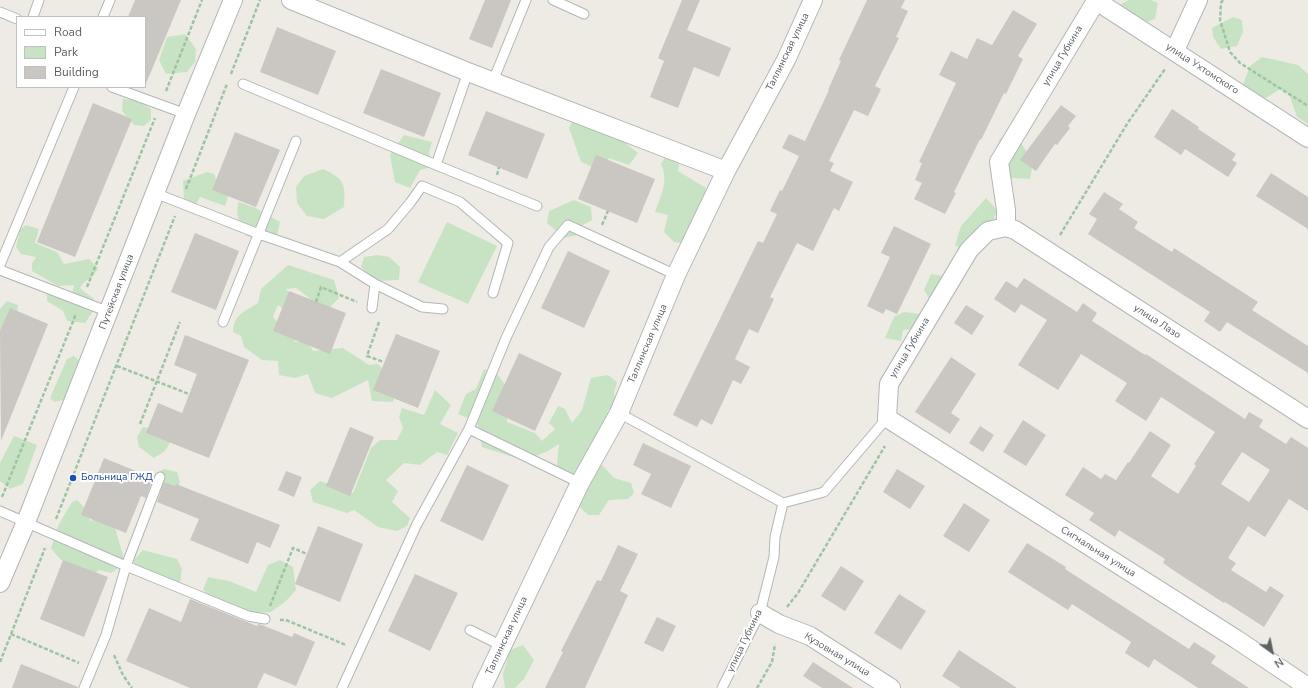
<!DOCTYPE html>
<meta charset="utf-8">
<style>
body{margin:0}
#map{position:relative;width:1308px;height:688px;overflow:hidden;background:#eeebe5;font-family:"Nunito Sans",sans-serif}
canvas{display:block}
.legend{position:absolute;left:16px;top:16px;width:130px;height:72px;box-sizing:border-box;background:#fff;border:1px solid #bec0c1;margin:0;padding:5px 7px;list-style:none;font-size:12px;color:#5d6164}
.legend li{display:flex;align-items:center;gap:8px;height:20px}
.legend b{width:20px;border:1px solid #bec0c1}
.north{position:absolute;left:1252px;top:632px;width:40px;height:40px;-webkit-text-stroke:3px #fff;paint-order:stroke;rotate:147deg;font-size:11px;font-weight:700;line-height:16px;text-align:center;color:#5d6164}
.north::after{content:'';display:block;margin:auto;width:14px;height:18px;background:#5d6164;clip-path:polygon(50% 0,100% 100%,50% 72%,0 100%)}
</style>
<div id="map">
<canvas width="1308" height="688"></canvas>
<ul class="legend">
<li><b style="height:5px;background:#fff"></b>Road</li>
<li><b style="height:11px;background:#c8e3c4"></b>Park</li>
<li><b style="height:11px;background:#cac6c2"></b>Building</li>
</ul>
<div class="north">N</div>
</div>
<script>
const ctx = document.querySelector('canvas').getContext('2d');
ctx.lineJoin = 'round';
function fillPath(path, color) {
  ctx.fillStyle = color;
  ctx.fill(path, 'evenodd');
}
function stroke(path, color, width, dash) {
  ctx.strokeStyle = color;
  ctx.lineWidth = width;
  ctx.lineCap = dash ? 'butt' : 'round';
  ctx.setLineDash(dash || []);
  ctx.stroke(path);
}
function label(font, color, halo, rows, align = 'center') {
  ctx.font = font + ' "Nunito Sans",sans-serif';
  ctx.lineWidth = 4;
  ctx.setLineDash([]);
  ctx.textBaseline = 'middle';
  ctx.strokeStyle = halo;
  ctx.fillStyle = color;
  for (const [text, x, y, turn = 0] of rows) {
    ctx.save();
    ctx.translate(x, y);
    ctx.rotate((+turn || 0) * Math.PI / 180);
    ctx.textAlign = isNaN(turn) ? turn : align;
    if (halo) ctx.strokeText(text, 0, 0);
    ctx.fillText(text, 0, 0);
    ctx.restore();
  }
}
const green = new Path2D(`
 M1129,0H1151L1158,3L1155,19L1136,26L1118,6Z
 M1233,17L1242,20L1243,32L1237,46L1221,49L1213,37L1212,28Z
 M185,34L196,49L195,62L187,72L166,74L159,60L167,37Z
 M1262,57L1298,65L1308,74V124L1297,117L1289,94L1280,89L1260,102L1243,85L1250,66Z
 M123,99L139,101L151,109V120L144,126L134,125L122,111Z
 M578,110L590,115L638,153L629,165L609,158L601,171L581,162L569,128Z
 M404,135L432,142L429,152L432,167L420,170L410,188L395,182L390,155Z
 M1000,138L1022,144L1033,163L1030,179L998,177L993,163Z
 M668,153L680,157L678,171L706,188L701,215L682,243L674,242L664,232L668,215L655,212C661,195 669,180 661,164Z
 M323,169C344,179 346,183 344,207L324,219L307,216L297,203L296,187L304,176Z
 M207,172L214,174L218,184L230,189L225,206L200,197L195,206L184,201L183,181Z
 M986,198L997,210L992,225L964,251L955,245L961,226Z
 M574,200L591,207L592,220L581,226L577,235L564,238L547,223L549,211Z
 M238,202L254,207L280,222L275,244L246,236L237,215Z
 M447,222L497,246L468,304L418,282Z
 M26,225L39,229L35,243L57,252L64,264L89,259L98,268C94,279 85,278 80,288L94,299L92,313L85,323L67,321L63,311L47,301V293L72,294L74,285L58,286L32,271V263L36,257L21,254L16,247L20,230Z
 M378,255L389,257L400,267L399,280L377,281L361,267L364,257Z
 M288,265L334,280L339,298L326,311L296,288L286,289L298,307L288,313L278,305L273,317L280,325L301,333L294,342L308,341L313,351L343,348L369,365L378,364L384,371L396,391L393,402L372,401L368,380L332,398L315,393L308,374L295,378L279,375L278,361L262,360L244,347L241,336L233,332C234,314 244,312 258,303L261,289Z
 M931,274L943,276L931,301L924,290Z
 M7,301L18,305L15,335L0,337V309Z
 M904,312L921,314L920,337L912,329L903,330L901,341L885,338L894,317Z
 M74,356L82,363L68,399L54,402L50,398L67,359Z
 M484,369L498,375L508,389L507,422L535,433L542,441L555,429L549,423L558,406L565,409L572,423L582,410L591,378L608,375L617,382L614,393L619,404L607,411L617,426L590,473L602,465L614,478L631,483L634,493L628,499L609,500L599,515H588L578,505L572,486L560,476L557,465L559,444L548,451L533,457L522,449L516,458L482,447L477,422L458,414L466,394L476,389Z
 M435,390L451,405L440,424L458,433L447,455L437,452L420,465L404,463L386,480L398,491L392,502L410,518L407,526L397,531L378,527L354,510L347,513L313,502L310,490L320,481L353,493L371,448L380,440H397L403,428L399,417L402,408L424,415Z
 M143,427L162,430L172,439L165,451L154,458L139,447L137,437Z
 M14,436L37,445L23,484L10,489L0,481V463Z
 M164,469L177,472L180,482L174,495L151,491L155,474Z
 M77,500L86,509L90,521L103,517L114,524L124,559L117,569L111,573L99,570L91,577C74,569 62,564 51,548L59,524L72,502Z
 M143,550L177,559L182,569L180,583C151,586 150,581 133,561Z
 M280,560L293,567L296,590L286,601L271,612L252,613L218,602L203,590L208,577L229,581L256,592L268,565Z
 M523,645L534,660L524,679L515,688H505L503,674L510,650Z`);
const building = new Path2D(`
 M135,0H181L145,86V17H128Z
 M485,0H511L492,48L469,39Z
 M682,0H700L687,30L731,48L719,77L694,67L678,108L650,97L664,61L658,58Z
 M867,0H905L901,8L908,11L896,37L899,38L875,86L881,89L868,116L854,110L829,161L834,163L830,171L853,182L839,211L834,208L813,251L797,243L770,297L774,299L758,333L749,329L735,359L750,367L741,384L733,380L712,425L701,419L697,427L673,415L758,241L763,243L777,214L770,211L780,190L782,191L799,156L782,148L789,134L805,141L829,90H828L841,61L839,60Z
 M1013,10L1037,24L1018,56L1023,59L1006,94L1004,93L981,140L980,139L954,192L956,193L945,214L914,199L922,183L915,180L922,163L919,162L956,83L939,75L951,51L967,59L977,38L992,45Z
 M277,27L336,51L318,95L260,72Z
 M381,69L441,93L424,137L363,113Z
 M93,103L132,119L75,257L37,242Z
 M1061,105L1076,116L1068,126L1070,128L1057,145L1055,144L1036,171L1020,160Z
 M1172,109L1199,127L1198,129L1236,154L1232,160L1237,163L1228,177L1185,149L1181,155L1154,137Z
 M486,111L545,134L527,179L468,155Z
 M235,132L280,150L256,207L212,190Z
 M596,155L655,179L637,223L578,199Z
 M1271,173L1308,197V229L1256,196Z
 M1104,192L1123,204L1119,209L1138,222L1134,228L1172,252L1174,248L1258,302L1252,310L1308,346V373L1227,322L1220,332L1204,321L1210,312L1088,234L1097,219L1089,214Z
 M894,226L931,244L897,314L886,309L883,314L867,306L890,257L881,253Z
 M195,233L239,251L216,310L171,292Z
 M568,251L610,271L584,328L541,308Z
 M1024,278L1077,312L1083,303L1097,313L1092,321L1145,355L1146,354L1245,419L1249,412L1263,420L1259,427L1286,444L1291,437L1308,448V511L1289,499L1265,537L1248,526L1228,558L1236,563L1231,570L1266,592L1270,586L1284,595L1264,627L1225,602L1224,603L1182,576L1163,563L1165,559L1119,530L1115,537L1089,520L1094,513L1065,495L1083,467L1101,479L1105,474L1116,480L1128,462L1129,463L1150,431L1171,445L1151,476L1178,494L1196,466L1194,464L1215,432L1161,397L1146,421L1115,401L1127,383L1081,354L1058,390L1018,365L1047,320L1021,304L1015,313L994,299L1006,281L1017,288ZM1242,452L1270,470L1249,502L1221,484Z
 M289,291L346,313L330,354L273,331Z
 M966,305L984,316L972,335L954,323Z
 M10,308L48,324L1,441L0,331Z
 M396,334L440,351L418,408L373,390Z
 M185,335L249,360L209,458L146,433L158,403L182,413L197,374L174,365Z
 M519,353L562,373L535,431L492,411Z
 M951,357L976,374L951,413L960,419L950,434L915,412Z
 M1023,420L1046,435L1026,466L1003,452Z
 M980,426L994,435L983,452L969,443Z
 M350,427L374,437L350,496L326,486Z
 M643,443L691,466L671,508L641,494L651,474L633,465Z
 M104,458L153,478L146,498L141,496L126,533L81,515Z
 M467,465L509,485L483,541L440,521Z
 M897,469L925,486L910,509L883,492Z
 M286,471L302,477L294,497L278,490Z
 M164,482L175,486L176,484L280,525L270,548L257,542L248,564L190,540L199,519L157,502Z
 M964,503L990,520L969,552L943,536Z
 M318,526L363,544L340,602L295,584Z
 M1027,543L1066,567L1065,569L1189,649L1194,642L1216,656L1211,663L1249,688H1198L1154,659L1149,668L1125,653L1131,642L1072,604L1068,610L1008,572Z
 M618,545L638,554L620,591L628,595L585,688H545L563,652L561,651L597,580L601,581Z
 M63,560L108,577L84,637L40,619Z
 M841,566L864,581L845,611L821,596Z
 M415,574L458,593L430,651L388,631Z
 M899,594L926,611L901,650L874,633Z
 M190,599L257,626L258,624L262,625L292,637L294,633L315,642L296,686L264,673L257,688H190L126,661L149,608L181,622Z
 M657,617L676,626L663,652L644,643Z
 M959,650L1017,688H961L942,676Z
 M813,662L853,688H822L803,676Z
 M21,664L78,687V688H12Z`);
const path = new Path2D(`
 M1223,0L1221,3L1220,20L1230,52L1240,63L1308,106
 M231,74L260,0
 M166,91L202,0
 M497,175L499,167
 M186,189L227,84
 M602,225L608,211
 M1060,235L1127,124L1165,69
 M87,287L155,118
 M316,302L321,287L357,302
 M379,322L367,356L384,362
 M117,366L189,394
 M140,424L180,322
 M2,497L76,314
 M56,519L175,216
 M270,606L293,548L307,554
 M787,607L798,593L885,446
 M280,620H286L346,645
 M11,634L79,663
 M114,655L123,675L132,688
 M0,662L45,548
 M757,688L772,662L775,644`);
const lane = new Path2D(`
 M553,0L584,14
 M0,12L17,19
 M33,17L39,0
 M103,17L110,0
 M493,81L526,0
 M243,84L436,165L537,206
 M112,87L186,114
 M436,165L468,72
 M155,193L259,234L340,262L375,284L372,308
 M340,262L388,229L410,203L422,186L460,202L508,243L493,293
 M0,265L74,87
 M0,270L109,312
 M375,284L422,307L443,309
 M223,322L296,141
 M619,413L783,503
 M469,429L580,483
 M0,511L126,566L248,616L265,619
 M470,630L502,646
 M84,688L106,635L126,566L160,477
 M342,688L417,524L469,429L506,338L549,247L568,225L676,275
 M722,688L760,613L774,557L775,537L783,503L824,492L887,418`);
const street = new Path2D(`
 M291,0L468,72L726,171
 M1095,0L1308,138
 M1096,1L999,162L1006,210V227L988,231L969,250L889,384L887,418L1236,639L1308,687
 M1175,50L1198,0
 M1006,227L1015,230L1308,419
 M0,583L26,522L186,114L233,0
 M760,613L779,624L810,636L891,688
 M482,688L580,483L619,413L676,275L726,171L786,60L813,0`);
const markers = [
 [73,478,4,"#1a4fb4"]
];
const streetNames = [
 ["Таллинская улица",788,52,-64],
 ["улица Губкина",1063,56,-59],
 ["улица Ухтомского",1202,69,33],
 ["Путейская улица",117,292,-69],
 ["улица Лазо",1157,322,33],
 ["Таллинская улица",648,344,-67],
 ["улица Губкина",910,348,-59],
 ["Сигнальная улица",1098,552,32],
 ["Таллинская улица",507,636,-65],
 ["улица Губкина",745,641,-64],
 ["Кузовная улица",837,655,31]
];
const transitNames = [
 ["Больница ГЖД",81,478]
];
fillPath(green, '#c8e3c4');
fillPath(building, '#cac6c2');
stroke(lane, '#b3b6b9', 11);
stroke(street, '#b3b6b9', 20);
stroke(path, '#9ec4a4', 2.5, [4, 2]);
stroke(lane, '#fff', 9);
stroke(street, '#fff', 18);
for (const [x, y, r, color] of markers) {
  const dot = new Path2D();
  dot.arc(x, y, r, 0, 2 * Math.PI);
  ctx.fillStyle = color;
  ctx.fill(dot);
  stroke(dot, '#fff', 1.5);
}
label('10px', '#5d6164', '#fff', streetNames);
label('10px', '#164399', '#fff', transitNames, 'left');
</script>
